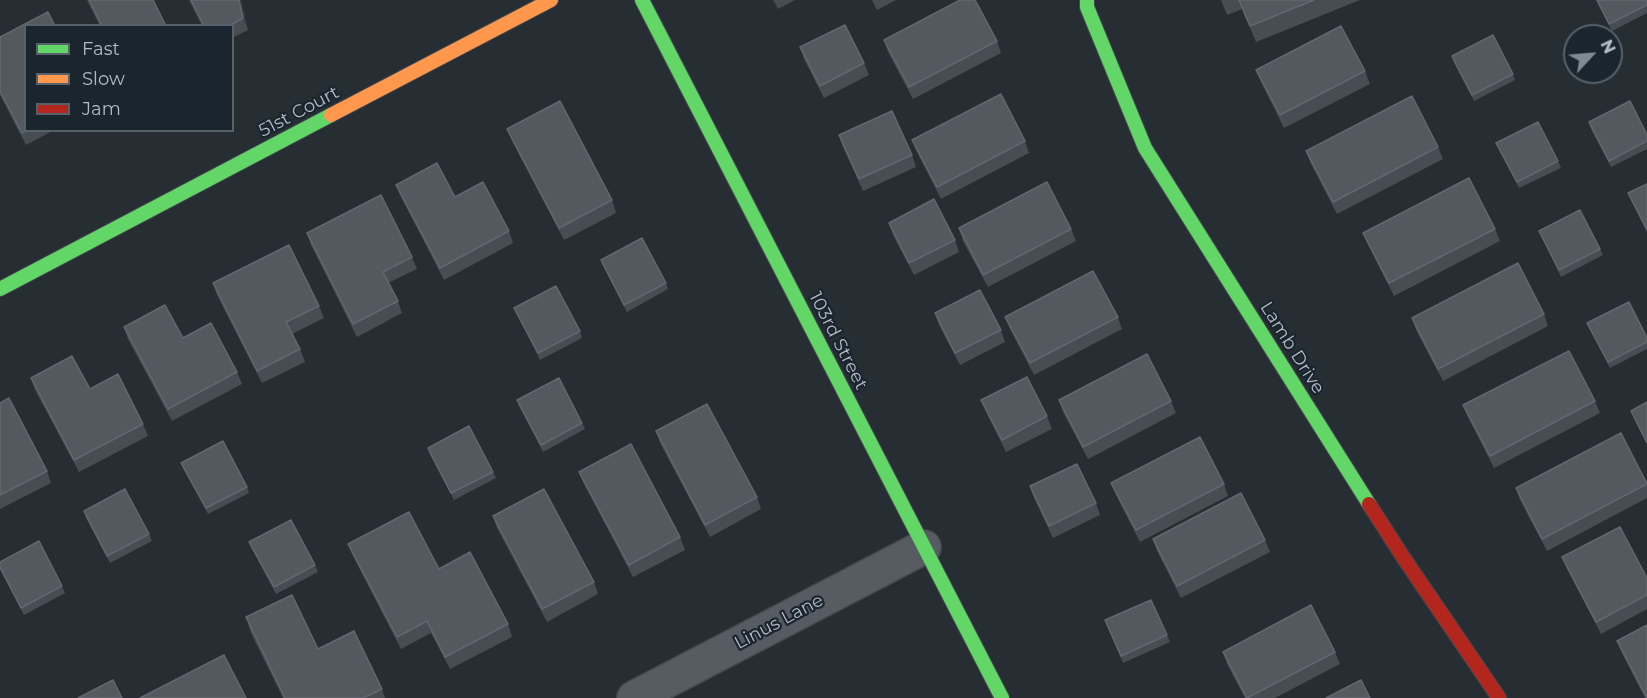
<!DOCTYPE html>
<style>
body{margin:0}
#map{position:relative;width:1647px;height:698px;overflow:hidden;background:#272e33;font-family:Montserrat,sans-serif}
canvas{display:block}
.legend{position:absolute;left:24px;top:24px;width:210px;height:108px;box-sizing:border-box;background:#1a252e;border:2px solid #56616b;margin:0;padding:8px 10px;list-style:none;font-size:18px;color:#b0bbc6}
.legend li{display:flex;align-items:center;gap:12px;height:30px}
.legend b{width:30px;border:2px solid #56616b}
.north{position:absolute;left:1563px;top:24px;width:60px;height:60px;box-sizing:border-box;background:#1a252e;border:2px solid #56616b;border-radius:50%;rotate:64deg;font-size:16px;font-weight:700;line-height:24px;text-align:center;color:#b0bbc6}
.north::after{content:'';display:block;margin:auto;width:21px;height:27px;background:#808a93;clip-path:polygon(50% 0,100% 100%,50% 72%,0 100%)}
</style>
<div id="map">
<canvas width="1647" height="698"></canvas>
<ul class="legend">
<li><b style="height:8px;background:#63d668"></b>Fast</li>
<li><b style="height:8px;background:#ff974d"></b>Slow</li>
<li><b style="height:8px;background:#b3261e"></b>Jam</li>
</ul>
<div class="north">N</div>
</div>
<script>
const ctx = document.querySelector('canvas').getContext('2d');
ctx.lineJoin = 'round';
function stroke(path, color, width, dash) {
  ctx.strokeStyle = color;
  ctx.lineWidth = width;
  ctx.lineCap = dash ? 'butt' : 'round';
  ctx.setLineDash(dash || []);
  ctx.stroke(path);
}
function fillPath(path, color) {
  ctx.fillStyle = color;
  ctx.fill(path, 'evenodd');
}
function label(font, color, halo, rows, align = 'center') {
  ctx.font = font + ' Montserrat,sans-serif';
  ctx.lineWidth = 4.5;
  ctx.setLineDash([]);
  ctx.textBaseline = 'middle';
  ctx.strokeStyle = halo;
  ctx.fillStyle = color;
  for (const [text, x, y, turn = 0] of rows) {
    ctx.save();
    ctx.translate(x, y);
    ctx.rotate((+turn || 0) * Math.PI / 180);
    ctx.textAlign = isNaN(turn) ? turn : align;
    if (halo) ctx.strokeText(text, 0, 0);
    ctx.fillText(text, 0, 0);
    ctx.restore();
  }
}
const street = new Path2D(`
 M634,698L924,547`);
const fast = new Path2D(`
 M642,0L1002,698
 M1087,0V7L1145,148L1369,504
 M0,289L331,115`);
const slow = new Path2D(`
 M331,115L551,0`);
const jam = new Path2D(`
 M1369,504L1403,557L1499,698`);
const wall = new Path2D(`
 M87,0H153L166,26H100Z
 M189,0H241L248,30L232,38V26H202Z
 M773,0H795L778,9Z
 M872,0H896L877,10Z
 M1221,0H1360L1256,42L1242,9L1227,15Z
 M1596,0H1647V13L1612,31Z
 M0,37L26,130H54L26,145L0,95Z
 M884,40L997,41L1001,53L913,99L888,52Z
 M800,47L864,63L869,75L824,98L804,59Z
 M1452,56L1513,74L1515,80L1474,101L1454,63Z
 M1256,70L1365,71L1370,84L1284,128L1261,82Z
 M1589,122L1647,135V149L1611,167L1591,129Z
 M507,129L612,200L616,213L564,240L512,141Z
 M839,135L912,155L916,167L863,191L843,147Z
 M912,140L1025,141L1029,153L941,199L917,152Z
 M1496,143L1558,161L1561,168L1519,188L1499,150Z
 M1438,147L1443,159L1337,214L1311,164L1306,151Z
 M1647,184V232L1628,193Z
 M396,185L455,197L509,231L513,243L444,280L401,197Z
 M889,223L955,240L959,252L914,275L893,235Z
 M959,228L1071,229L1076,241L988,287L963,241Z
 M1495,229L1500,241L1394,296L1368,245L1363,233Z
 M1539,231L1600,249L1603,255L1561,277Z
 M307,233L412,257L417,269L388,283L398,301L402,313L357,337L311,245Z
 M601,260L666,283L668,289L627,312L603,266Z
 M213,283L319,306L324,318L292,334L300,349L305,362L262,383L217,295Z
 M514,308L580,331L582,338L540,360Z
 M935,313L1001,330L1005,342L960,365L939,325Z
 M1544,314L1548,326L1443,381L1416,330L1412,318Z
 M1005,317H1118L1122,329L1034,375L1010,329Z
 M1587,323L1647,338V349L1610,368L1590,330Z
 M124,327L183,338L237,372L242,384L172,421L128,339Z
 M31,378L90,389L143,424L148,436L79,472L35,390Z
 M517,400L582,423L585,429L543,452L519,406Z
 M981,400L1047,416L1052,429L1006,452L986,412Z
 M1059,400L1171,401L1176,413L1088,459L1063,412Z
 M1595,401L1600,413L1494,468L1468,417L1463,405Z
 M1647,402V444L1631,411Z
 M0,403L47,471L51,483L0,509Z
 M656,431L757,497L761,509L710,537L660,443Z
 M428,448L493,472L496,478L454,500L430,455Z
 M181,463L247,487L249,493L208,514L184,470Z
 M579,472L680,537L685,550L633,577L584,484Z
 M1111,483L1224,484L1228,496L1140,542L1116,495Z
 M1647,484V498L1547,551L1520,500L1516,488Z
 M1030,486L1096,503L1100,515L1053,538L1034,498Z
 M84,511L149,534L152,541L110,563L86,518Z
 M493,516L594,582L598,594L547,622L497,528Z
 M1153,539L1265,540L1270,552L1181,598L1157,551Z
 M249,542L315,565L318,572L276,594L252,549Z
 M348,544L439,569L508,624L512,637L450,669L431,633L401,649L353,556Z
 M1562,557L1647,578V609L1601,634L1567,569Z
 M0,562L62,586L65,593L24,615L0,569Z
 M246,617L382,689L385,698H283L251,633Z
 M1105,620L1167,635L1170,642L1123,663Z
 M1617,641L1647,698H1645L1622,653Z
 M1223,652H1335L1340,664L1275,698H1245L1227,664Z`);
const shadedWall = new Path2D(`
 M239,0H241L248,30L243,18Z`);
const building = new Path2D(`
 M89,0H153L166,26H102Z
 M191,0H239L243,18L229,26H204Z
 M960,0H975L997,41L909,87L884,40Z
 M1239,0H1314L1250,26Z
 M1597,0H1647V5L1609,24Z
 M48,12L55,26H26V130H27L22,133L0,91V37Z
 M845,25L864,63L820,86L800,47Z
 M1341,26L1365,71L1280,115L1256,70Z
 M1493,35L1513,74L1472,95L1452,56Z
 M1001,94L1025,141L937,187L912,140Z
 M1412,96L1438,147L1333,202L1306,151Z
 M560,101L612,200L559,228L507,129Z
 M1630,101L1647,135V141L1609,161L1589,122Z
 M892,111L912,155L859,179L839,135Z
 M1538,122L1558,161L1517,182L1496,143Z
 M437,163L455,197L483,182L509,231L440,268L396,185Z
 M1469,178L1495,229L1389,283L1363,233Z
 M1047,182L1071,229L983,275L959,228Z
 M1647,184V230L1628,193Z
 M381,195L412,257L383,272L398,301L353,324L307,233Z
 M934,199L955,240L909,263L889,223Z
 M1580,210L1600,249L1559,270L1539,231Z
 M642,238L666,283L624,305L601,260Z
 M289,245L319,306L286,322L300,349L257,371L213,283Z
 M1518,263L1544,314L1438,369L1412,318Z
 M1093,271L1118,317L1030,363L1005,317Z
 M556,286L580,331L538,353L514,308Z
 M980,290L1001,330L955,353L935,313Z
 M1629,302L1647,338V342L1608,362L1587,323Z
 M165,305L183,338L211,323L237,372L168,409L124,327Z
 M1569,351L1595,401L1490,456L1463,405Z
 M1147,354L1171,401L1083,447L1059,400Z
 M72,356L90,389L118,374L143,424L74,460L31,378Z
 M1027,377L1047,416L1002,440L981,400Z
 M559,378L582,423L541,445L517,400Z
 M9,398L47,471L0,495V403Z
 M1647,402V443L1631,411Z
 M707,404L757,497L705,525L656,431Z
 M469,426L493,472L451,493L428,448Z
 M1621,433L1647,484L1542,539L1516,488Z
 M1200,437L1224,484L1136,530L1111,483Z
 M223,441L247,487L206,508L181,463Z
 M631,444L680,537L629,565L579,472Z
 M1077,464L1096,503L1049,526L1030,486Z
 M125,489L149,534L107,556L84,511Z
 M544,489L594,582L542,609L493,516Z
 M1241,493L1265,540L1177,586L1153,539Z
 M409,512L439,569L470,552L508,624L445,657L427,621L397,637L348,544Z
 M291,520L315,565L274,587L249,542Z
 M1620,527L1647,578V595L1596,622L1562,557Z
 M39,541L62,586L21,608L0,567V562Z
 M292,595L318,649L354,631L382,689L363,698H285L246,617Z
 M1151,600L1167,635L1121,656L1105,620Z
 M1311,605L1335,652L1247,698L1223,652Z
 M1647,625V698L1617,641Z
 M224,655L246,698H140Z
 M113,680L122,698H78Z
 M1361,680L1370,698H1326Z`);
const streetNames = [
 ["51st Court",299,112,-28],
 ["103rd Street",838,341,63],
 ["Lamb Drive",1292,348,58],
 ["Linus Lane",779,622,-28]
];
stroke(street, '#454a4e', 36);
stroke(fast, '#454a4e', 16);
stroke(slow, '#454a4e', 16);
stroke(jam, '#454a4e', 16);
stroke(street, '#575c62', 33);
stroke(fast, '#63d668', 14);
stroke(slow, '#ff974d', 14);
stroke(jam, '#b3261e', 14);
fillPath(wall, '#474d53');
fillPath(shadedWall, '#353c41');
fillPath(building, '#52595f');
stroke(building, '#61686f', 1.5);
label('18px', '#b0bbc6', '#1a252e', streetNames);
</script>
